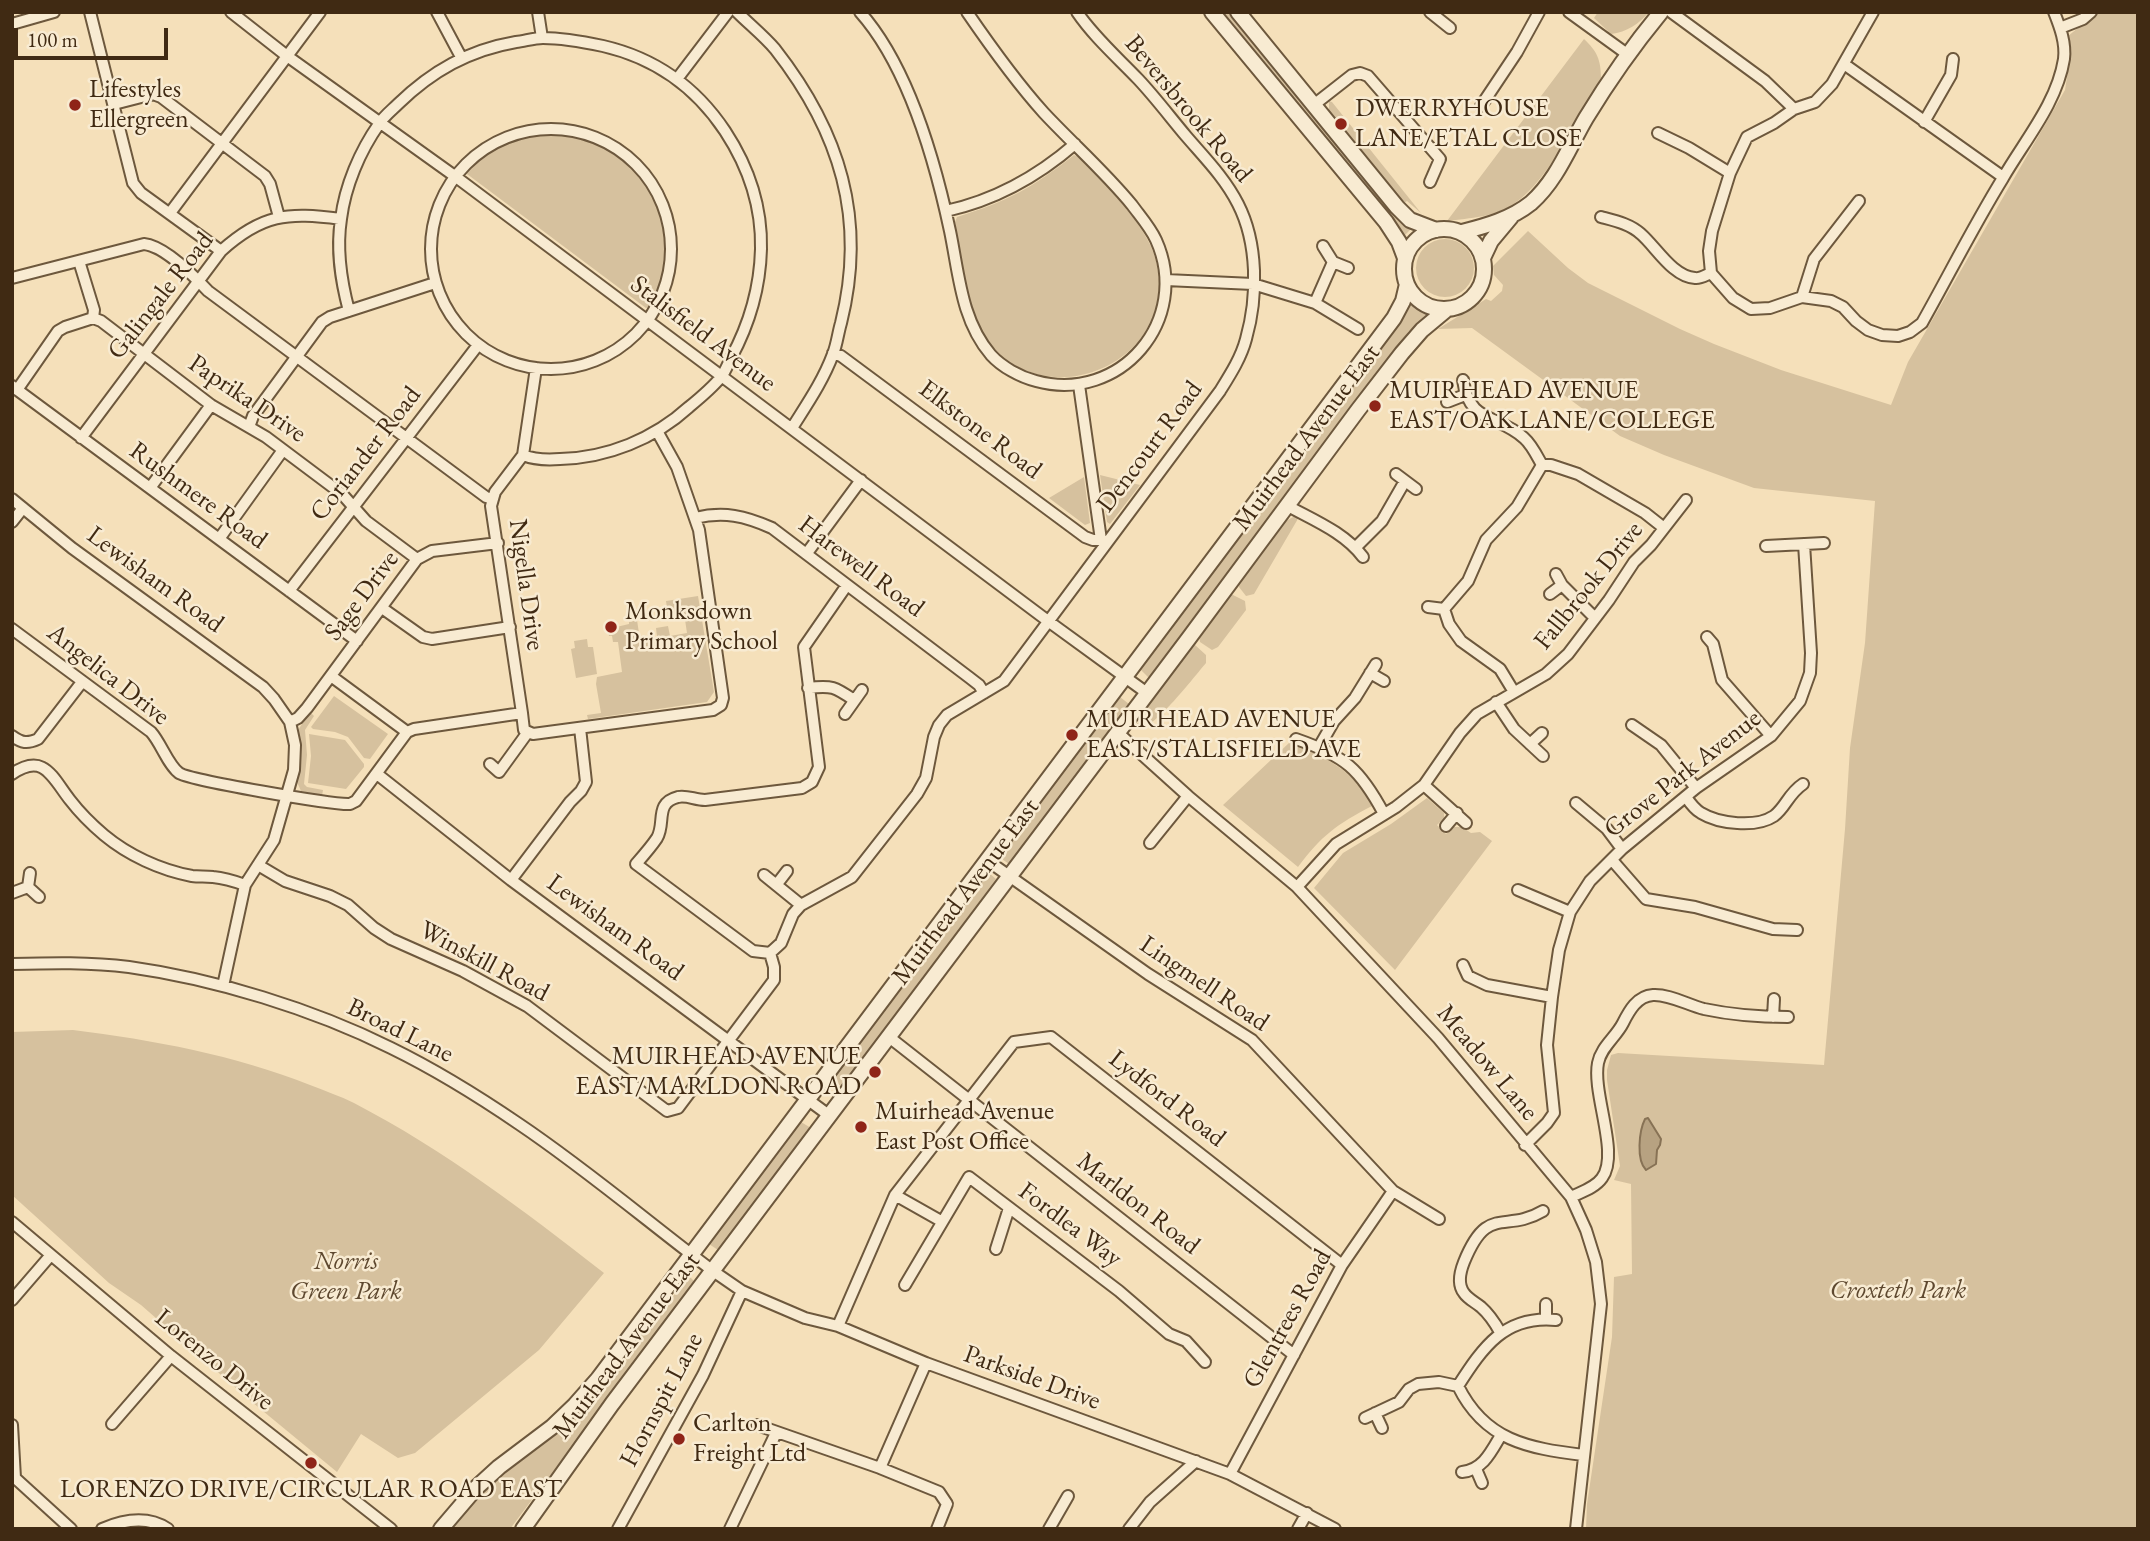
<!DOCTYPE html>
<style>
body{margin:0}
#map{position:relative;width:2150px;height:1541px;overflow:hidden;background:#f5e0ba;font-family:"EB Garamond",serif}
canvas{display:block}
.frame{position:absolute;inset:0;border:14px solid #402a13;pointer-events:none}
.scale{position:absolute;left:14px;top:28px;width:154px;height:32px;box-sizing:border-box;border:4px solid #402a13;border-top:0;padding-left:9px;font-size:21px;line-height:24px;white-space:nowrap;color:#402a13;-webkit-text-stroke:5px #f8ebd2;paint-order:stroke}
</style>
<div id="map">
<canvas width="2150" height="1541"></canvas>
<div class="frame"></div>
<div class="scale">100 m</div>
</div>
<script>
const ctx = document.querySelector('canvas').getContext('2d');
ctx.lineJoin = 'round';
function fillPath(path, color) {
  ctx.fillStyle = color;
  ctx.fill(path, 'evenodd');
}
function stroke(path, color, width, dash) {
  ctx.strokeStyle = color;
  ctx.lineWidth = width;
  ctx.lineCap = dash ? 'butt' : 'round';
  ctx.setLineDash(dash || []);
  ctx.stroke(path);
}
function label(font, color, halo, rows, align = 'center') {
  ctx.font = font + ' "EB Garamond",serif';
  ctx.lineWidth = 5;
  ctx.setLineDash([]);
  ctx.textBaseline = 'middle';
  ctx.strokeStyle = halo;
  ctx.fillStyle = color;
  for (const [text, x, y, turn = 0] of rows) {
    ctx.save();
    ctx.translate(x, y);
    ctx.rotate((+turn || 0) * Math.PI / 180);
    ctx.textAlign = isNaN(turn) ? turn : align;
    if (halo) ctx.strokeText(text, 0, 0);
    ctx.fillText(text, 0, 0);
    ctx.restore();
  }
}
const green = new Path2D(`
 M1223,12H1232L1413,227L1405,235L1394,219Z
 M1598,12H1649C1639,24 1627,32 1611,34L1594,18Z
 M2098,12H2138V1529H1586L1587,1504L1612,1337L1614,1277L1632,1274L1631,1184L1614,1180L1620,1166L1607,1080V1070L1611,1055L1618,1053L1824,1065L1845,829L1850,748L1865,643L1875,501L1754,488L1664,455L1620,436L1472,328L1438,329L1486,299L1491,301L1502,291L1503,285L1494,275L1493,266L1528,231L1568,268L1588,283L1680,329L1714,344L1781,370L1891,405L1908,362L2065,90L2071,51L2068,36Z
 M1584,39C1597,51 1601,60 1601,78C1578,116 1551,178 1515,203C1496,217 1470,218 1447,221Z
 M1329,101L1332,102L1421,213L1407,201L1404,203L1329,112Z
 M545,133C639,135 694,222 651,306L646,308L467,174L466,171C486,146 515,137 545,133Z
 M1074,155C1092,162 1106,186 1119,200C1132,216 1147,234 1154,254C1189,364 1032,428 979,326C965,299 961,253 955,222L957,217C1008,201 1032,188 1074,155Z
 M1416 268a29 29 0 1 1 58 0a29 29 0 1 1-58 0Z
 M1412,298L1423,308L1434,312L1409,331L1149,678L1139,668L1397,326L1407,311Z
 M1100,475L1140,485L1110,524L1107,522Z
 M1084,477L1090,523L1085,525L1049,498Z
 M1295,516L1299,517L1254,594L1246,596L1239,587V582L1284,522Z
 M1231,594L1245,601L1246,610L1218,647L1212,650L1200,642L1199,635Z
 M698,596L714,692L707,702L588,719L587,715L601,713L596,684L597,677L622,672L618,642H613L612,636H609L608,629L629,624V622L637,620L640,640L657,637L656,628L668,626L670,636L687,633L684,613L668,615L666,601Z
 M587,639L588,647H593L597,674L576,678L571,649L575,648L574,641Z
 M1192,645H1195L1206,655V663C1194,677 1155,728 1139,729L1137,724L1148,707L1147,704Z
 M334,696L388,734L370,759L364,758L348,737L335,732L313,729L311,727Z
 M1120,697L1129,704L1009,864L999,857Z
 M310,712L314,716L305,730L307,755L304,784L307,787L323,790L322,796L301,791L297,782L301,757L298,730Z
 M309,734L345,740L364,764V767L346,789L308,783L311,756Z
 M1289,743C1326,757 1353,769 1372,806C1337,824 1321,836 1298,867L1223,805Z
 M1427,798L1444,813V818L1437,825L1446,834L1454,827H1462L1471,833L1480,832L1492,841L1395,970L1314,888L1343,853L1391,824Z
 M989,873L996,879L842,1087L832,1079Z
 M73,1030C153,1040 235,1055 310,1085C325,1091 340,1096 354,1103C446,1151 523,1210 604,1273L539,1350L415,1453L398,1458L361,1434L337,1472L252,1402L141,1305L109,1283L12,1195V1032Z
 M801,1122L811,1128L718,1250L709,1244Z
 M689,1276L695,1282L510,1529H452L481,1494L573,1417L612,1374Z`);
const water = new Path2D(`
 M1648,1118L1661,1139L1660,1145L1657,1150L1656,1164L1646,1170C1636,1160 1639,1131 1645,1119Z`);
const minor = new Path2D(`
 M90,12L133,183L141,193L221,251
 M231,12L287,56L456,177L1048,621L1147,693
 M437,12L461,57
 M538,12L542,38
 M737,12C749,24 764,36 775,49C840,132 867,219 841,323C838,333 837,344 833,354C823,381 807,404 792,428
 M860,12C909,67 935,161 950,231C959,274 961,320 991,355C1002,367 1020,377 1036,381C1120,404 1192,320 1156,240C1150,227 1140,216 1132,205C1105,172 1073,144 1044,113C1016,82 991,47 967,12
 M1430,12L1450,28
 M1569,12L1627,54
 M1671,12L1765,81L1794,109
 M1873,12L1832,84L1815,102L1794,109L1774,123L1747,137L1730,173L1712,231L1709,251L1711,273L1733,298L1751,309L1770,308L1802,297L1831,301L1843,307L1856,321L1868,330L1882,335L1898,336L1910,332L1922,323C1949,275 1974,225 2003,178C2025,140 2057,103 2064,59C2066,43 2060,27 2054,12
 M12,24L54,12
 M2060,28L2083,19L2091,12
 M1844,64L2003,177
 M677,79L728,12
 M114,104L153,94L161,97L265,176L270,184L279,217
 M1315,104L1352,75L1360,73L1368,76L1440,159L1430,182
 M1481,106L1517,52L1539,12
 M1924,122L1951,75L1953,59
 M431 249a120 120 0 1 1 240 0a120 120 0 1 1-240 0Z
 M1658,133L1689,148L1730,173
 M946,211C996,200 1037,177 1075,144
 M170,213L320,12
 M1601,217C1616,221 1630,224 1641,234C1656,247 1673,277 1695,278C1700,279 1706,275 1711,273
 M1323,246L1333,262
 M79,261L94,310L93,318L101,321L211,405L266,437L342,494L366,521L417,559
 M12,278L144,244C164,246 194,276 208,291L486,497L493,499
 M1166,280L1253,284L1315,303L1358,329
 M1802,297L1814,259L1859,201
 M1315,303L1333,262L1348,268
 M349,311C341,281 336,251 341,219C345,186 360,151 379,124C384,116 392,110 398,104C432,71 469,50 516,42C525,41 534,38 543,38C563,38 584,42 603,46C655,58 695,86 725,131C748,166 762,206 761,249C760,289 750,323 731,358C728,364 725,372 721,377C712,388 700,398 689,407C654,439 607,458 560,459C547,460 535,460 523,455
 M833,353L841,356L1085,537L1093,540H1101
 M536,368L523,455L495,492L491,506L522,713L524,730L533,734L713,710L721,705L723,698L699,530L677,467L657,431
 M1463,380C1469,424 1498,414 1524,438C1532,445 1537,456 1542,465
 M1079,385L1101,540L1104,544
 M12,386L357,641
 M17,390L58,331L65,327L93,318
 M1447,402L1465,395
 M249,427L253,416L322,322L330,317L435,283
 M81,438L221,251C262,214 287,212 341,219
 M1542,465H1551L1578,474L1645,513L1664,528
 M1396,474L1416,489
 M150,488L211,405
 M12,499L72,548L263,687L274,699L290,722L295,745L294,770L274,840L245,885L223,986
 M1286,505C1313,520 1344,532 1363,557
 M695,518C724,511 745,516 772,528L970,678L979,685L984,693
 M12,522L23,508
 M219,539L283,450
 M1766,546L1824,543
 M1356,547L1382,521L1405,481
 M807,553L861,480
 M1556,574L1562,585L1595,618
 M289,591L478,345
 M1550,594L1562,585
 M1428,607L1444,609
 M382,608L423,637L432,639L510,627
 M12,629L151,732C161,743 168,765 179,773C189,780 333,805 350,804L356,801L407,732L331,676
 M1707,637L1713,644L1722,680L1771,736
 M1370,673L1384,681
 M808,688C832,685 835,687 854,700
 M1514,692L1500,669L1461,641L1449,624L1444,609L1468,581L1486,540L1517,507L1542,465
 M1496,702L1514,729L1543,756
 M845,714L862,690
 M290,722L298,718L307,708L417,559L432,551L498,543
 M1632,725L1661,745L1696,788
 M407,732L414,729L522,713
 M1117,732L1188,796L1297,887L1438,1038L1571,1197L1586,1230L1596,1262L1601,1304L1576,1529
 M12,736C22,743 27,744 38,739L82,682
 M1296,739C1345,756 1360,769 1384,814
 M1530,744L1542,733
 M1319,747L1334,721L1355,698L1376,664
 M490,764L499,772L528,732
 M12,774C44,752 52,777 70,800C80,813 91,824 104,835C128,855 160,870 192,876C199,877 206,876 213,877C224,878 234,881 245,885
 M377,774L511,880L830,1116
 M1424,785L1466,823
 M1686,797C1690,803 1694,809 1701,813C1719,824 1756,828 1774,816C1786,807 1788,794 1803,784
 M1576,803L1607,829L1622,849
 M1446,826L1457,813
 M1150,843L1188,796
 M1612,860L1646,899L1695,907L1773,929L1797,930
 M988,861L1148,974L1252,1040L1393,1191L1439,1219
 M258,865L285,881L330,896L348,905L374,928L391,939L463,971L527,1006L667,1111L678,1108L774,980V967L770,953L781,943L793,914L801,905L852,877L917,794L926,778L934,737L939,725L947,715L1004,681L1220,391C1230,375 1241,358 1246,339C1258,297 1258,243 1238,204C1225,178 1204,157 1186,136C1170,117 1155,97 1138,79C1117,57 1094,37 1077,12
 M30,873L28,887L39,897
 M764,875L801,905
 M511,880L570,802L581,791L586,782L580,728
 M777,884L787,871
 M1297,887L1336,844L1396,807L1424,785L1460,733L1477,714L1546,674L1568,654L1609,600L1634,562L1651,545L1686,500
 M1518,890L1570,912
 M12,893L28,887
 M770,953L753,951L636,864C643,856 651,847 657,838C666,823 654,803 678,797C687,795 695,800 705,800L802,788L812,782L819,767L804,647L847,585
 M12,964C51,963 90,962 129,967C215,979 313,1009 391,1048C436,1070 478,1096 519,1124C586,1169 648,1222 713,1271L742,1291L805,1318L838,1326L926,1363L1230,1474L1335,1529
 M1463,965L1468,976L1487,985L1552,997
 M1773,1017L1774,999
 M889,1037L1294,1355
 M1525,1145L1547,1123L1554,1113L1547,1045L1552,997L1559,950L1570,912L1590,881L1622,849L1696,788L1771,736L1800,701L1810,673L1811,653L1804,544
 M895,1195L941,1221
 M1571,1197C1581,1192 1595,1188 1602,1178C1620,1154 1592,1094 1598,1063C1601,1047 1616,1037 1623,1023C1629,1011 1637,996 1653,995C1669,994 1688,1005 1704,1009C1732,1015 1759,1017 1788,1017
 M12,1222L171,1356L391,1529
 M996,1249L1009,1208
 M905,1285L969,1177L1119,1291L1169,1334L1186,1341L1205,1362
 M12,1300L50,1256
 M1546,1304V1319
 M838,1326L895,1195L1014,1042L1051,1037L1342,1265
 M1500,1332C1495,1323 1489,1314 1481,1307C1475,1302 1468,1299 1464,1293C1457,1284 1460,1272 1464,1262C1488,1203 1504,1234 1543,1211
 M1458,1386C1483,1347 1505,1315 1556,1320
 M1375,1413L1382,1428
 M1365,1418L1399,1402L1409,1389L1418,1384L1439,1382L1458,1386C1485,1441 1528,1448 1583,1455
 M112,1424L171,1356
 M12,1425L15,1478L12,1479
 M757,1425L880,1468L939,1492L947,1504L937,1529
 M880,1468L926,1363
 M1476,1469L1482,1483
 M1462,1472C1483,1470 1491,1452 1501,1435
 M1230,1474L1342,1265L1393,1191
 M15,1478L71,1529
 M102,1529C123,1520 147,1515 168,1529
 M618,1529L703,1375L742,1291
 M730,1529L776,1433
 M1049,1529L1068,1496
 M1129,1529L1150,1502L1196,1461
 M1298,1529L1307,1513`);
const tertiary = new Path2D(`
 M1212,12L1386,222L1399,242L1405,258
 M1238,12L1397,207L1410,220L1436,230
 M1404 269a40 40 0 1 1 80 0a40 40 0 1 1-80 0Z
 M1462,232C1486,226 1511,219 1531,203C1557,180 1569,147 1586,118C1609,80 1633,46 1661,12
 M1483,258L1491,241L1511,217
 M441,1529L476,1488L499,1467L552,1427L575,1405L598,1379L1394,318L1403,301L1407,284
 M523,1529L612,1404L1189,638L1358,410L1402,353L1422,330L1446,310`);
const markers = [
 [75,105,7,"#8f2418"],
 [1341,124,7,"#8f2418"],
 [1375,406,7,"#8f2418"],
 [611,627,7,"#8f2418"],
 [1072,735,7,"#8f2418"],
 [875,1072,7,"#8f2418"],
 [861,1127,7,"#8f2418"],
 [679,1439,7,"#8f2418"],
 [311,1463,7,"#8f2418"]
];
const poiNames = [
 ["Lifestyles",89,90],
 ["Ellergreen",89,120],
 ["DWERRYHOUSE",1355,109],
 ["LANE/ETAL CLOSE",1355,139],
 ["MUIRHEAD AVENUE",1389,391],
 ["EAST/OAK LANE/COLLEGE",1389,421],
 ["Monksdown",625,612],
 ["Primary School",625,642],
 ["MUIRHEAD AVENUE",1086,720],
 ["EAST/STALISFIELD AVE",1086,750],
 ["MUIRHEAD AVENUE",861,1057,"right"],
 ["EAST/MARLDON ROAD",861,1087,"right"],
 ["Muirhead Avenue",875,1112],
 ["East Post Office",875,1142],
 ["Carlton",693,1424],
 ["Freight Ltd",693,1454],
 ["LORENZO DRIVE/CIRCULAR ROAD EAST",311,1490,"center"]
];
const streetNames = [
 ["Beversbrook Road",1188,109,50],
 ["Galingale Road",161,296,-52],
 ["Stalisfield Avenue",703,334,37],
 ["Paprika Drive",247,399,34],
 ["Elkstone Road",980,430,37],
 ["Muirhead Avenue East",1307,438,-53],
 ["Dencourt Road",1150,447,-53],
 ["Coriander Road",366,454,-52],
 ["Rushmere Road",198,496,36],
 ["Harewell Road",861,567,37],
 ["Lewisham Road",155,580,36],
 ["Nigella Drive",526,585,82],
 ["Fallbrook Drive",1589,586,-51],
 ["Sage Drive",362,596,-53],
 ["Angelica Drive",108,675,38],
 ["Grove Park Avenue",1683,774,-38],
 ["Muirhead Avenue East",966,892,-53],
 ["Lewisham Road",615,928,36],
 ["Winskill Road",484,962,28],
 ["Lingmell Road",1204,984,34],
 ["Broad Lane",400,1031,26],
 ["Meadow Lane",1487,1063,50],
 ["Lydford Road",1167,1099,38],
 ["Marldon Road",1138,1204,38],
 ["Fordlea Way",1070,1225,37],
 ["Glentrees Road",1288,1319,-61],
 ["Muirhead Avenue East",627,1346,-53],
 ["Lorenzo Drive",214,1360,39],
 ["Parkside Drive",1032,1378,20],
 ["Hornspit Lane",662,1400,-62]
];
const parkNames = [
 ["Norris",346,1262],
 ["Green Park",346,1292],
 ["Croxteth Park",1898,1291]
];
fillPath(green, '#d6c19e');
fillPath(water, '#b7a281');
stroke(water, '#877255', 2);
stroke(minor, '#6d583d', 14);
stroke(tertiary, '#6d583d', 18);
stroke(minor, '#f8ebd2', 10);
stroke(tertiary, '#f8ebd2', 14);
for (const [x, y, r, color] of markers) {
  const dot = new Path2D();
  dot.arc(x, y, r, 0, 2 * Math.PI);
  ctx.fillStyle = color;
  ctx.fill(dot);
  stroke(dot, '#f8ebd2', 2.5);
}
label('26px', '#402a13', '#f8ebd2', poiNames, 'left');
label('26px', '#402a13', '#f8ebd2', streetNames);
label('italic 26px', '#5e482f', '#f8ebd2', parkNames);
</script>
